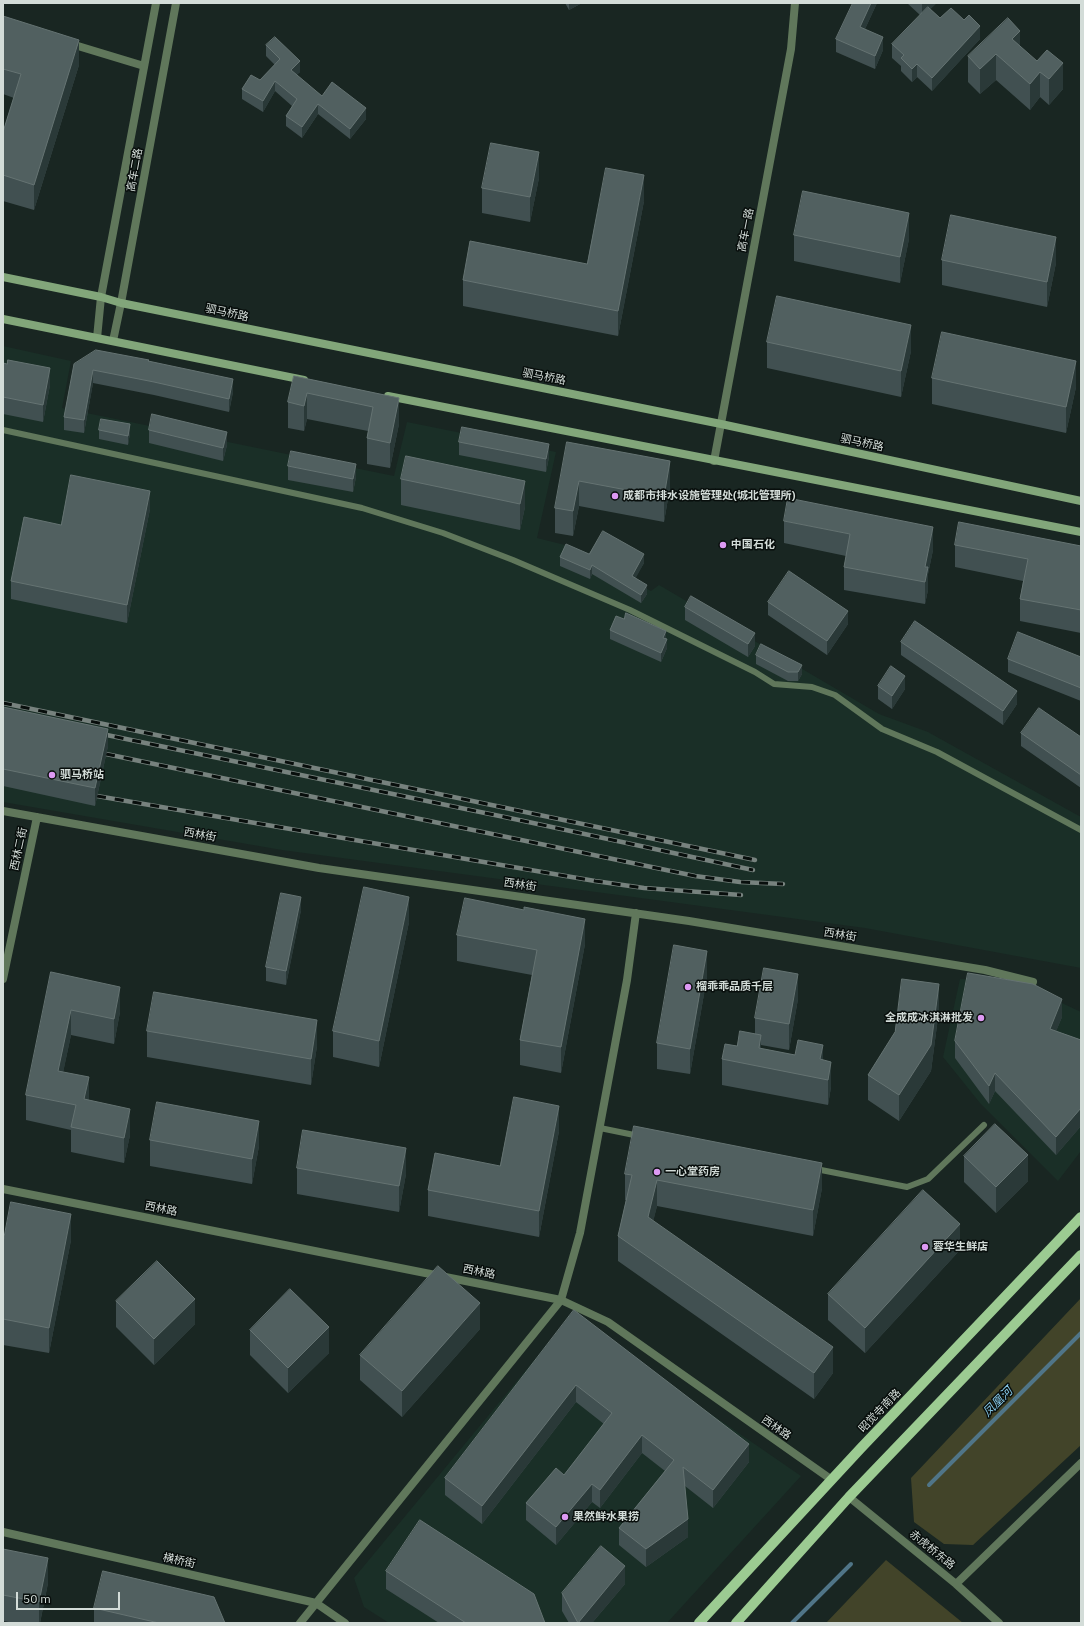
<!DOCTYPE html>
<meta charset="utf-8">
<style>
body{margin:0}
#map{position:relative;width:1084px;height:1626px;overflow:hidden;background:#192622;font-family:"IBM Plex Sans",sans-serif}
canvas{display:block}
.frame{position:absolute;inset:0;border:4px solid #d3dcd8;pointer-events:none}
.scale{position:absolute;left:16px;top:1592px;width:104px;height:18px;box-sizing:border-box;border:2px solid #d3dcd8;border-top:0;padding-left:5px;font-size:12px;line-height:14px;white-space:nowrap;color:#d3dcd8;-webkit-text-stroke:3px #080e0c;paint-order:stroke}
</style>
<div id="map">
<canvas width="1084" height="1626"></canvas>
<div class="frame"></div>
<div class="scale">50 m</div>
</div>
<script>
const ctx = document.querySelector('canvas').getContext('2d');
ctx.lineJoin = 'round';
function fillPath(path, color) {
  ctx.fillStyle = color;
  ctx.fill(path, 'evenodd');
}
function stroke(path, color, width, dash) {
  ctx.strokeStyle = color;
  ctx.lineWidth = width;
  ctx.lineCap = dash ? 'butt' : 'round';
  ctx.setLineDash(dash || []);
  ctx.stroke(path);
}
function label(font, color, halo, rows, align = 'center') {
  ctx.font = font + ' "IBM Plex Sans","Noto Sans SC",sans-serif';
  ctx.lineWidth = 3;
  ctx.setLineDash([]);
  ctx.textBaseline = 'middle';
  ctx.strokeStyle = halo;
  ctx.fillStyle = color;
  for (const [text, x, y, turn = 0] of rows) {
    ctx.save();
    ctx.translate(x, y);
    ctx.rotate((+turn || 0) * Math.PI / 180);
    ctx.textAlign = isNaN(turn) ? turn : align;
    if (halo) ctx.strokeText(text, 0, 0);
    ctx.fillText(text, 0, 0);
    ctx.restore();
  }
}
const built = new Path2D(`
 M3,346L71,361L62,408L394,476L407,422L556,452L537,538L565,545L651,591L659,585L879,714L928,732L1081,817V968L865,928L282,850L3,802Z
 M960,979L991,980L1047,996L1081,1012V1151L1058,1181L980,1103L943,1057Z
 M589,1330L801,1476L667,1623H389L364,1607L354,1578L555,1335Z`);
const green = new Path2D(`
 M1081,1298V1445L973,1545L944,1544L914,1522L911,1478Z
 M886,1560L963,1623H826Z`);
const stream = new Path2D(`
 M929,1485L1081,1333
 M792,1623L851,1564`);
const service = new Path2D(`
 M3,430L362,508L443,533L513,560L630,610L755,672L774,684L812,687L835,695L882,729L937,752L1081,830
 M600,1128L639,1136
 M816,1169L907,1187L928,1179L984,1125`);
const minor = new Path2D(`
 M68,43L144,66
 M714,461L791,49L795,3
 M3,811L319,868L689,921L985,970L1033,982
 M3,979L37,817
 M849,1497L956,1584L999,1623
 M3,1532L316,1603L345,1623
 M956,1584L1081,1463
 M300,1623L561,1300L580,1233L627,980L636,913`);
const tertiary = new Path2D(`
 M97,338L101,297L156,3
 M113,341L121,303L176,3
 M3,1189L561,1300L608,1322L832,1480`);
const secondary = new Path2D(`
 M3,277L101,297L121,303L721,424L1081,501
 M3,319L304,380
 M388,396L1081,532`);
const primary = new Path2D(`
 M699,1623L861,1448L1081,1217
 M736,1623L849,1497L1081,1255`);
const rail = new Path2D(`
 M3,703L755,860
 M97,733L519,820L753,870
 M106,754L695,876L740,882L783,884
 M97,796L595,881L644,888L741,895`);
const wall = new Path2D(`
 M565,3H582L569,10Z
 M853,3H877L865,29L883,50L875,69L836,52V39Z
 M907,3H936L930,9L940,18L980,39L932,91L917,77L912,82L901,71V66L892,58V44L920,15Z
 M3,16L79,65L34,210L3,201V132L14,98L3,94Z
 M266,45L300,72L296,75L322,96L366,119L350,139L318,114L302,138L286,126V116L292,106L275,91L263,112L242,99V89L260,80L275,65L266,56Z
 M1020,46L1063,89L1049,105L1040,97L1030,110L996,80L980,94L968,82V56Z
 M539,178L530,222L482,213V188Z
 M644,201L618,336L463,306V280L587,264Z
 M794,235L909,239L900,283L794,261Z
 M942,260L1056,263L1047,307L942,285Z
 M767,342L911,351L901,397L767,368Z
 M149,361L233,392L229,412L154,395L93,383L84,433L64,430V417L74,364Z
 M3,363L7,364L50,385L43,422L3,414Z
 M294,376L399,398V424L390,468L367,464V438L368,431L307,419L304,431L288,428V402Z
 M932,378L1076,387L1066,433L932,404Z
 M99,430L130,433L128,445L99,439Z
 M149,430L227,445L223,461L149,443Z
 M459,442L549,457L546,472L459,455Z
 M567,442L670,487L664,522L579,506L573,536L555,533V508Z
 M288,466L356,477L353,492L288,480Z
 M401,479L525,481V507L520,530L401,505Z
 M150,509L127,623L11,599V581L61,525Z
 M784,521L933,550L928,574V590L925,604L844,590V567L846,556L784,543Z
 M955,545L1081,546V633L1020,621V599L1023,581L955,567Z
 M589,554L644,563L635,578L647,594L641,603L592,574L590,579L560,566V557Z
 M768,602L848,624L827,655L768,615Z
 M685,607L755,646L748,657L685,620Z
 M610,630L667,648L661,662L610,639Z
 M901,642L1017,704L1003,725L901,655Z
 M756,655L802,674L798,681H788L756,664Z
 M1081,657V701L1008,672V659Z
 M878,686L905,689L892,709L878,699Z
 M3,707L108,746L95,806L3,786Z
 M1021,733L1081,737V788L1021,746Z
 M301,910L286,985L266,981V967Z
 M409,922L379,1067L333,1057V1031Z
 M457,935L585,944L561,1073L520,1065V1040L532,975L457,961Z
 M51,972L120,1012L114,1044L71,1035L63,1072L89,1100L130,1135L124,1163L71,1152V1130L26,1120V1095Z
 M707,977L690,1074L657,1069V1043Z
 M798,999L789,1050L761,1045V1049L823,1060L831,1087L828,1105L722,1085V1059L737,1046L755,1034V1018Z
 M939,1010L931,1071L899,1121L868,1100V1075Z
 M1062,1017L1056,1031L1081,1040V1126L1056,1155L995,1091L989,1104L955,1058V1041Z
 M147,1031L317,1046L311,1085L147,1057Z
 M559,1131L539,1237L428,1216V1190L500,1166Z
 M150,1140L259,1146L252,1184L150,1166Z
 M964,1156L1028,1181L996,1213L964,1182Z
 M297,1168L406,1174L399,1212L297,1194Z
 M625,1174L822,1188L813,1236L657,1206L653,1221L833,1373L814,1399L618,1261V1236L626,1200H625Z
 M71,1240L49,1353L3,1345V1243Z
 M960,1250L865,1353L828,1320V1294Z
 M116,1301L195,1324L154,1365L116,1327Z
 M574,1310L749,1462L713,1508L685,1486L688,1537L646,1567L619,1545V1528L665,1471L642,1453L600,1508L592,1502L556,1545L526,1520V1503L564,1475L604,1424L576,1402L482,1524L445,1495V1478Z
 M480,1329L402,1417L360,1380V1355Z
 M250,1330L329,1353L288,1393L250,1355Z
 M3,1549L48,1583L40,1623H14L3,1621Z
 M386,1571L545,1623H439L386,1589Z
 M625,1584L592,1623H569L562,1611V1593Z
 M94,1608L225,1623H94Z`);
const shadedWall = new Path2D(`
 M569,3H582L569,10Z
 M871,3H877L860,40V27Z
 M924,3H936V4L922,17V4Z
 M980,26V39L932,91V78Z
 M1020,31V57L1012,39Z
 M883,37V50L875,69V56Z
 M79,40V65L34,210V185Z
 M996,54V80L980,94V69Z
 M300,61V72L291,81V70Z
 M1063,63V89L1049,105V79Z
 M917,64V77L912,82V69Z
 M1040,72V97L1030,110V84Z
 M275,81V91L263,112V101Z
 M318,104V114L302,138V127Z
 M366,108V119L350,139V129Z
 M539,152V178L530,222V197Z
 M644,175V201L618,336V311Z
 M909,213V239L900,283V257Z
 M1056,237V263L1047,307V282Z
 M911,325V351L901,397V371Z
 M1076,361V387L1066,433V407Z
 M50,368V385L43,422V405Z
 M93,370V383L84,433V420Z
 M233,379V392L229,412V399Z
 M307,393V419L304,431V406Z
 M399,398V424L390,468V443Z
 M130,424V433L128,445V436Z
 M227,432V445L223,461V448Z
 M549,444V457L546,472V459Z
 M670,461V487L664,522V497Z
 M356,464V477L353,492V479Z
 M525,481V507L520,530V504Z
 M579,481V506L573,536V511Z
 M150,491V509L127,623V605Z
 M933,527V550L928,574V590L925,604V567Z
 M644,554V563L632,585V576Z
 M592,565V574L590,579V570Z
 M647,585V594L641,603V595Z
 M848,611V624L827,655V641Z
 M666,631V640L663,638Z
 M755,633V646L748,657V644Z
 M667,639V648L661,662V653Z
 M802,665V674L798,681V672Z
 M905,676V689L892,709V696Z
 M1017,691V704L1003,725V711Z
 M108,729V746L95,806V788Z
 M301,897V910L286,985V971Z
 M409,897V922L379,1067V1041Z
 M585,919V944L561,1073V1047Z
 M707,951V977L690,1074V1049Z
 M798,974V999L789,1050V1024Z
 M939,984V1010L931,1071L899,1121V1095Z
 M120,987V1012L114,1044V1019Z
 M1062,999V1017L1050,1046V1029Z
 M71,1010V1035L58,1097V1071Z
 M317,1020V1046L311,1085V1059Z
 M761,1035V1061L759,1048Z
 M823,1045V1071L820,1059Z
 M831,1062V1087L828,1105V1080Z
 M995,1073V1091L989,1104V1086Z
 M89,1077V1103L84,1099Z
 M559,1106V1131L539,1237V1211Z
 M1081,1108V1126L1056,1155V1137Z
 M130,1109V1135L124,1163V1138Z
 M259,1121V1146L252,1184V1159Z
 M406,1148V1174L399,1212V1186Z
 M1028,1155V1181L996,1213V1187Z
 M822,1163V1188L813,1236V1210Z
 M657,1180V1206L648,1243V1217Z
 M71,1214V1240L49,1353V1328Z
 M960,1224V1250L865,1353V1328Z
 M195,1299V1324L154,1365V1339Z
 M480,1303V1329L402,1417V1391Z
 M329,1327V1353L288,1393V1368Z
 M833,1347V1373L814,1399V1373Z
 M576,1385V1402L482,1524V1506Z
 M642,1435V1453L600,1508V1490Z
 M749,1444V1462L713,1508V1490Z
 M592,1484V1502L556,1545V1527Z
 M688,1519V1537L646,1567V1549Z
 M48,1558V1583L40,1623H39V1602Z
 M625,1566V1584L592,1623H578Z`);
const building = new Path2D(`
 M853,3H871L860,27L883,37L875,56L836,39Z
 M928,7L940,18L951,8L964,20L969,15L980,26L932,78L917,64L912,69L901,58L904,55L892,44Z
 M3,16L79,40L34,185L3,175V132L21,74L3,69Z
 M1008,18L1020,31L1012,39L1037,61L1047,50L1063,63L1049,79L1040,72L1030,84L996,54L980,69L968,56Z
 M275,37L300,61L291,70L322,96L332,82L366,108L350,129L318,104L302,127L286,116L297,99L275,81L263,101L242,89L251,75L260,80L280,59L266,45Z
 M491,143L539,152L530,197L482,188Z
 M606,168L644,175L618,311L463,280L470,241L587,264Z
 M803,191L909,213L900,257L794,235Z
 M951,215L1056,237L1047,282L942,260Z
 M777,296L911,325L901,371L767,342Z
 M942,332L1076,361L1066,407L932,378Z
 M96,350L149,360L148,361L233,379L229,399L154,382L93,370L84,420L64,417L74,364Z
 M8,360L50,368L43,405L3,397V363L7,364Z
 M294,376L399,398L390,443L367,438L373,407L307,393L304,406L288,402Z
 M152,414L227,432L223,448L149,430Z
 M101,419L130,424L128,436L99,430Z
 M462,427L549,444L546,459L459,442Z
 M567,442L670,461L664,497L579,481L573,511L555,508Z
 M291,451L356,464L353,479L288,466Z
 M406,456L525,481L520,504L401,479Z
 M71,475L150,491L127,605L11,581L24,517L61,525Z
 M788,498L933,527L925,567H928L925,582L844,567L850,534L784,521Z
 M959,522L1081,546V610L1020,599L1028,559L955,545Z
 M603,531L644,554L632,576L647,585L641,595L592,565L590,570L560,557L566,544L589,554Z
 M789,571L848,611L827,641L768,602Z
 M691,596L755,633L748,644L685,607Z
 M626,613L666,631L663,638L667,639L661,653L610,630L616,616L624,619Z
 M915,621L1017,691L1003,711L901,642Z
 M1018,632L1081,657V688L1008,659Z
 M761,644L802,665L798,672H788L756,655Z
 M891,666L905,676L892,696L878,686Z
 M3,707L108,729L95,788L3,769Z
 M1039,708L1081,737V775L1021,733Z
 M364,887L409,897L379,1041L333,1031Z
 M281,893L301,897L286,971L266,967Z
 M465,898L524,910V907L585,919L561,1047L520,1040L537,950L457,935Z
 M674,945L707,951L690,1049L657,1043Z
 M764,968L798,974L789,1024L755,1018Z
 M51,972L120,987L114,1019L71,1010L58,1071L89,1077L84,1099L130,1109L124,1138L71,1127L76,1105L26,1095Z
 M968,973L1033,984L1062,999L1050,1029L1081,1040V1108L1056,1137L995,1073L989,1086L955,1041Z
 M902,979L939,984L931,1045L899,1095L868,1075L895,1032Z
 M154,992L317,1020L311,1059L147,1031Z
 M740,1031L761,1035L759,1048L795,1055L798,1040L823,1045L820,1059L831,1062L828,1080L722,1059L725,1044L737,1046Z
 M514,1097L559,1106L539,1211L428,1190L435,1153L500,1166Z
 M157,1102L259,1121L252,1159L150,1140Z
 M995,1124L1028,1155L996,1187L964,1156Z
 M634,1126L822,1163L813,1210L657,1180L648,1217L833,1347L814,1373L618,1236L632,1175L625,1174Z
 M303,1130L406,1148L399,1186L297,1168Z
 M923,1190L960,1224L865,1328L828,1294Z
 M11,1202L71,1214L49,1328L3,1319V1243Z
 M157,1261L195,1299L154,1339L116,1301Z
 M438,1266L480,1303L402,1391L360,1355Z
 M290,1289L329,1327L288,1368L250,1330Z
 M574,1310L749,1444L713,1490L683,1467L688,1519L646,1549L619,1528L674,1460L642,1435L600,1490L592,1484L556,1527L526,1503L556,1468L564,1475L612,1413L576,1385L482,1506L445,1478Z
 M420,1520L534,1594L545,1623H466L386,1571Z
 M601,1546L625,1566L578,1623L562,1593Z
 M3,1549L48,1558L39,1602L3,1595Z
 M103,1571L214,1597L225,1623H159L94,1608Z`);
const markers = [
 [615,496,4,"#dd99f3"],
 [723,545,4,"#dd99f3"],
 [52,775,4,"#dd99f3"],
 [688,987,4,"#dd99f3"],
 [981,1018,4,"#dd99f3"],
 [657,1172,4,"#dd99f3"],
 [925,1247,4,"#dd99f3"],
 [565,1517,4,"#dd99f3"]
];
const streetNames = [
 ["高车二路",135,170,-80],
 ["高车一路",746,230,-79],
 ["驷马桥路",227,313,12],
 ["驷马桥路",544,377,11],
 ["驷马桥路",862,443,12],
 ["西林街",200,835,10],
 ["西林二街",19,849,-78],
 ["西林街",520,885,8],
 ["西林街",840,935,9],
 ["西林路",161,1209,11],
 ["西林路",479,1272,11],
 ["昭觉寺南路",880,1411,-46],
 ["西林路",776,1428,35],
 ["赤虎桥东路",932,1550,39],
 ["横桥街",179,1561,13]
];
const poiNames = [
 ["成都市排水设施管理处(城北管理所)",623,496],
 ["中国石化",731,545],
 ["驷马桥站",60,775],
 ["榴乖乖品质千层",696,987],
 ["全成成冰淇淋批发",973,1018,"right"],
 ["一心堂药房",665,1172],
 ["蓉华生鲜店",933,1247],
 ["果然鲜水果捞",573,1517]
];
const waterNames = [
 ["凤凰河",998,1402,-45]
];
fillPath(built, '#1a2f27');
fillPath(green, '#424429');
stroke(stream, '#507587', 4);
stroke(service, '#60775b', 6);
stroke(minor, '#60775b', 8);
stroke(tertiary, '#60775b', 8);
stroke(secondary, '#82a67a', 8);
stroke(primary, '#9ccb92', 10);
stroke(rail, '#77827e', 4.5);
stroke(rail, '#080e0c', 3, [9]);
fillPath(wall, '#415051');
fillPath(shadedWall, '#2a3938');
fillPath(building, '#516060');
stroke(building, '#657372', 1);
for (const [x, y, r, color] of markers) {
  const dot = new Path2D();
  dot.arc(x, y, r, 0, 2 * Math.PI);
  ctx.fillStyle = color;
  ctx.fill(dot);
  stroke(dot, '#080e0c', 1.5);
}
label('11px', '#d3dcd8', '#080e0c', streetNames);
label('bold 11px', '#d3dcd8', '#080e0c', poiNames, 'left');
label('italic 12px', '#89cbeb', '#080e0c', waterNames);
</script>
